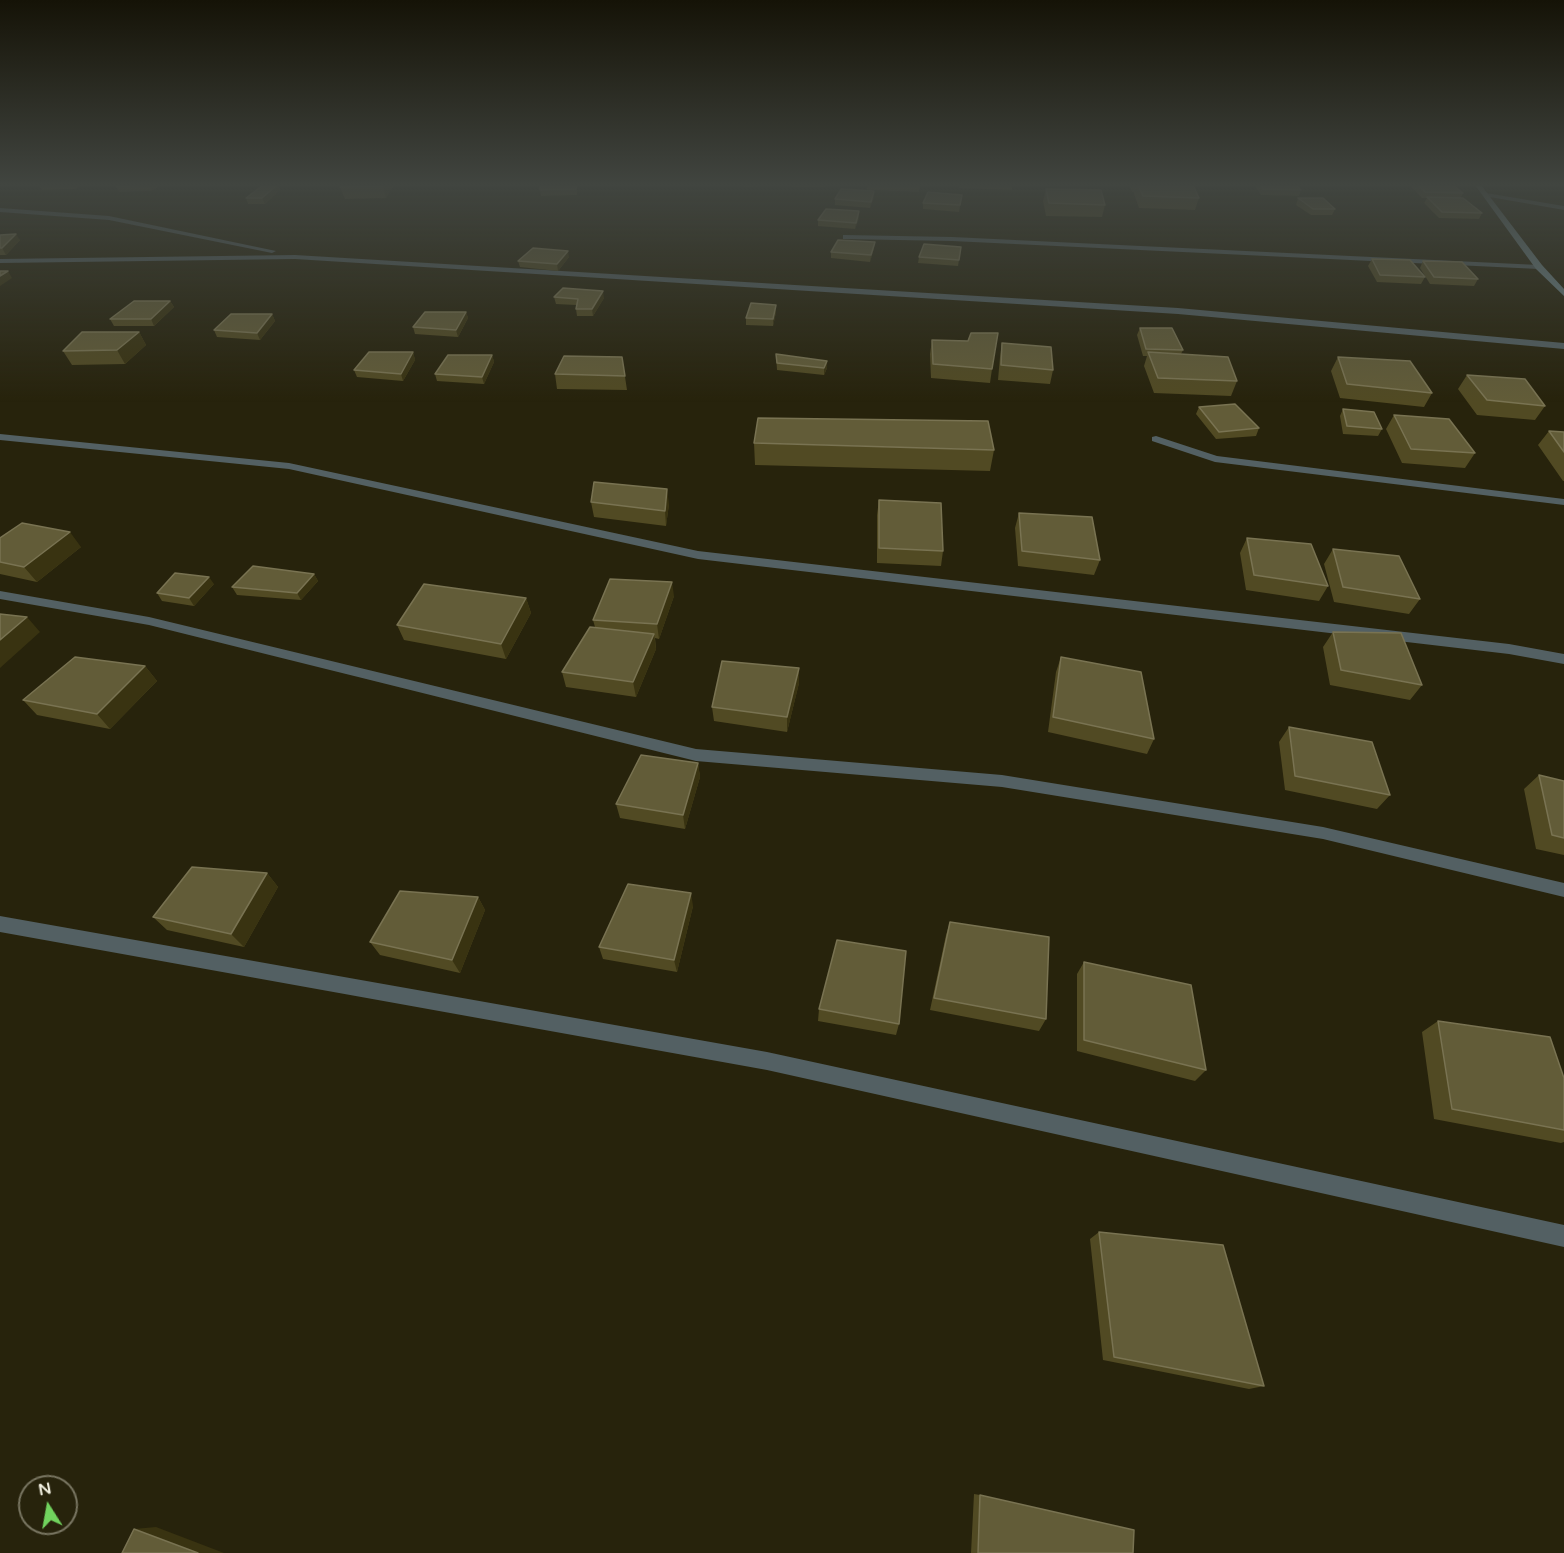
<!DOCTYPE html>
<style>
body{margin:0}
#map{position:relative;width:1564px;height:1553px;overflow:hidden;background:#27230c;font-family:"Varela Round",sans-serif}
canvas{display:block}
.north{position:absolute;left:18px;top:1475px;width:60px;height:60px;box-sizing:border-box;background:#27230c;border:2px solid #787561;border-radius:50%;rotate:349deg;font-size:16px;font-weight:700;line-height:24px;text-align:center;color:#f1efe0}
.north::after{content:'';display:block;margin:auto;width:21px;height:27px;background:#71d35e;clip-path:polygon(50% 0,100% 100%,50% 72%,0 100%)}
</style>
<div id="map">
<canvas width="1564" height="1553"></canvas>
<div class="north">N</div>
</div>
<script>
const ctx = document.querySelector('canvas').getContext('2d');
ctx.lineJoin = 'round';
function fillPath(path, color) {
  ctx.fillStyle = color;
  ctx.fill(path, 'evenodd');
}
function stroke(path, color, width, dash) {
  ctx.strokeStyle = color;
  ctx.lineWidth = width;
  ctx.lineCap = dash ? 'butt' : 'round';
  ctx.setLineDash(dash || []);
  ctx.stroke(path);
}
const street = new Path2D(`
 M1486,193L1564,206V210L1484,196Z
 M0,208L109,216L276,251L272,253L109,220L0,212Z
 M846,235L952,237L1539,265L1543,267L1539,269L952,241L843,239V235Z
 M295,255L1178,308L1564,343V349L1178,314L295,259L0,263V259Z
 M0,434L289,463L698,551L1509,644L1564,654V664L1509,654L698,559L289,469L0,440Z
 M1156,436L1217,456L1564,499V505L1215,462L1152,441V437Z
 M0,591L149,617L696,749L1002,775L1323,827L1564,883V897L1323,839L1002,787L696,761L149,625L0,599Z
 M0,916L767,1052L1564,1225V1247L767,1070L0,932Z`);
const secondary = new Path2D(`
 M1475,185H1481L1542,265L1564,289V296L1536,269Z`);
const wall = new Path2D(`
 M39,185H81L75,189L42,190Z
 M160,185L152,191L119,192L116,186Z
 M263,185H278L280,190L265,204H248L246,198Z
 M342,185H394L386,198L345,199L340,187Z
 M577,185V195L541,196L540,190Z
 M742,185H778V186L743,187Z
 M790,185H826V187H791Z
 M867,185H920L919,192L867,190Z
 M959,185H1012V190L959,188Z
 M1129,185H1193L1199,198L1195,210L1139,208L1134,194V192H1132Z
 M1254,185H1296L1301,190L1299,196L1261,195Z
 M1409,185H1453L1463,193L1461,198L1482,213L1479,219L1439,218L1424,203L1427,198H1422Z
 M1046,189L1105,205L1102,217L1046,216L1043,201Z
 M874,191V197L870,208L835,205V199Z
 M962,195L959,212L923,209V203Z
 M1298,198L1335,209L1332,215H1311L1296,205Z
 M859,211V218L855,229L818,226V220Z
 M0,235L20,240L6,255H0Z
 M875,242L874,248L870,262L831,258V252Z
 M569,257L558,271L520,267L518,261Z
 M919,257L959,260L958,266L918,263Z
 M1372,259L1425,277L1421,284L1377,282L1368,266Z
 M1423,261L1478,279L1474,286L1430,284L1420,268Z
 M554,297L604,298L593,316H577L576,309V305L556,304Z
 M170,301L174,307L154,326H114L110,319Z
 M776,305V312L773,326L746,325V318Z
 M466,312L468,318L458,337L415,334L413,327Z
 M272,314L275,321L260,340L217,337L214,330Z
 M1140,328L1183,350L1181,354L1237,381L1231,396L1154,393L1144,366L1147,356H1143L1137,335Z
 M139,332L146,345L125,364L72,365L63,351Z
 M932,340L968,341L992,369L990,383L931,378L930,354Z
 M1002,343L1053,370L1050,384L998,380L1000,357Z
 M413,352L415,360L403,381L357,377L354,370Z
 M776,354L827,361V368L824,375L777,370Z
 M492,355L494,362L484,384L437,381L435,374Z
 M622,357L627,390L557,389L555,374Z
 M1338,357L1432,393L1424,407L1340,398L1331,371Z
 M1467,375L1545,406L1535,420L1477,415L1458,389Z
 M1199,407L1259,428L1256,436L1216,439L1196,414Z
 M1343,409L1382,429L1378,436L1343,434L1340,416Z
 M1394,415L1475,453L1465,468L1402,463L1386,429Z
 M1549,431L1564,432V481H1563L1538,445Z
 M754,443L994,450L990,471L755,465Z
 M879,500L943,551L941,566L877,563V515Z
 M591,502L669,504L666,526L594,517Z
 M1019,513L1100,560L1094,575L1018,566L1015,528Z
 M0,538L81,547L37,582L0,574Z
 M1247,538L1328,586L1319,601L1246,590L1240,553Z
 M1333,549L1420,599L1409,614L1334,602L1324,564Z
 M314,574L318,581L301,600L237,595L232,587Z
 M214,584L194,606L162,601L157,593Z
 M674,596L659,639L655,638L656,649L636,697L566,687L562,672L595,627L593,620Z
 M526,598L531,613L506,659L404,640L397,625Z
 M1333,632L1422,685L1410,700L1330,685L1323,647Z
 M1061,657L1154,739L1147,754L1048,732L1056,672Z
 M145,666L157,681L110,729L37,715L23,700Z
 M799,683L787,732L714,721L712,707Z
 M1289,727L1390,795L1377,809L1285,790L1279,742Z
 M698,763L700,777L685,829L620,818L616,804Z
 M1539,775L1564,781V855L1536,849L1524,789Z
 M267,873L278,887L244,947L167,930L153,917Z
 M478,897L485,910L460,973L380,955L370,942Z
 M693,906L677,972L603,959L599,947Z
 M950,922L1046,1019L1039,1031L930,1010L946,935Z
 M1084,962L1206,1070L1195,1081L1077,1051V974Z
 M819,1009L899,1024L896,1035L818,1021Z
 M1438,1021L1564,1078V1142L1561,1143L1434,1119L1422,1032Z
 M1099,1232L1264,1386L1249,1389L1103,1360L1090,1239Z
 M974,1494L980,1495L1133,1553H971Z`);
const shadedWall = new Path2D(`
 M72,185H81L75,189Z
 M149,185H160L152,191Z
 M277,185H278L280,190L265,204L262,198Z
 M384,185H394L386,198L383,186Z
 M874,191V197L870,208L871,202Z
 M859,211V218L855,229L856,223Z
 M16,234L20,240L6,255L2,248Z
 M875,242L874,248L870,262L871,255Z
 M568,251L569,257L558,271L557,264Z
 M8,271L12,278L0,286V276Z
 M603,291L604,298L593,316L592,309Z
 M170,301L174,307L154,326L151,319Z
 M776,305V312L773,326V319Z
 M466,312L468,318L458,337L456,330Z
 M272,314L275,321L260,340L257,333Z
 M139,332L146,345L125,364L117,350Z
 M413,352L415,360L403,381L401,374Z
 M492,355L494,362L484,384L482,377Z
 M827,361V368L824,375V368Z
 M667,489L669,504L666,526L665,511Z
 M70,532L81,547L37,582L24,567Z
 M314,574L318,581L301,600L297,593Z
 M209,577L214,584L194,606L189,598Z
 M672,582L674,596L659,639L657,624Z
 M526,598L531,613L506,659L501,644Z
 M27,617L40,632L0,668V640Z
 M654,634L656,649L636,697L633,682Z
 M145,666L157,681L110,729L97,714Z
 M799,668V683L787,732V717Z
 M698,763L700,777L685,829L683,815Z
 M267,873L278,887L244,947L231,934Z
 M691,893L693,906L677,972L674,960Z
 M478,897L485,910L460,973L452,960Z
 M156,1527L224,1553H198L134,1529Z`);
const building = new Path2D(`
 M118,185H149L116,186Z
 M263,185H277L262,198H246Z
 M342,185H384L383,186L340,187Z
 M540,185H576V189L540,190Z
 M1138,185H1193L1199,198L1143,196Z
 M1261,185H1296L1301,190L1263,189Z
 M1418,185H1453L1463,193L1425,192Z
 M841,189L874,191L871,202L835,199Z
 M1046,189L1101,190L1105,205L1049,203Z
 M928,192L962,195L960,205L923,203Z
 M1427,197L1463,198L1482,213L1442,212Z
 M1298,198H1323L1335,209H1313Z
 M826,209L859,211L856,223L818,220Z
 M16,234L2,248H0V235Z
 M838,240L875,242L871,255L831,252Z
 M924,244L961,247L959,260L919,257Z
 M533,248L568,251L557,264L518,261Z
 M1372,259L1410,260L1425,277L1380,275Z
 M1423,261L1462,262L1478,279L1434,277Z
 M0,271H8L0,276Z
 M563,288L603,291L592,309H576L578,299L554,297Z
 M134,301H170L151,319H110Z
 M751,303L776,305L773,319L746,318Z
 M425,312H466L456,330L413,327Z
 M231,314H272L257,333L214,330Z
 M1140,328H1172L1183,350L1146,349Z
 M82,332H139L117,350L63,351Z
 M971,333H998L992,369L933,364L932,340L968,341Z
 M1002,343L1051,347L1053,370L1001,365Z
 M369,352H413L401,374L354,370Z
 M1148,352L1228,357L1237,381L1158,378Z
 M776,354L827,361L824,368L777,363Z
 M448,355H492L482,377L435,374Z
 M564,356L622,357L625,376L555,374Z
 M1338,357L1410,361L1432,393L1347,384Z
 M1467,375L1525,379L1545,406L1487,400Z
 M1235,404L1259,428L1219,432L1199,407Z
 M1343,409L1374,412L1382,429L1347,426Z
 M1394,415L1449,419L1475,453L1411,449Z
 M758,418L988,421L994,450L754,443Z
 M1549,431L1564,432V452Z
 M594,482L667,489L665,511L591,502Z
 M879,500L941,503L943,551L879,548Z
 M1019,513L1092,517L1100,560L1022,551Z
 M22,523L70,532L24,567L0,562V538Z
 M1247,538L1311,544L1328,586L1254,575Z
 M1333,549L1399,556L1420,599L1343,587Z
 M253,566L314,574L297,593L232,587Z
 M175,573L209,577L189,598L157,593Z
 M610,579L672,582L657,624L593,620Z
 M424,584L526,598L501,644L397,625Z
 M0,614L27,617L0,640Z
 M590,627L654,634L633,682L562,672Z
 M1333,632L1401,633L1422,685L1341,670Z
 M75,657L145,666L97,714L23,700Z
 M1061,657L1141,672L1154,739L1053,717Z
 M722,661L799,668L787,717L712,707Z
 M1289,727L1372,742L1390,795L1295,776Z
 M641,755L698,763L683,815L616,804Z
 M1539,775L1564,781V838L1552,835Z
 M192,867L267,873L231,934L153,917Z
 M628,884L691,893L674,960L599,947Z
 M400,891L478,897L452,960L370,942Z
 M950,922L1049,937L1046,1019L934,998Z
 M837,940L906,951L899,1024L819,1009Z
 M1084,962L1191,985L1206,1070L1084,1040Z
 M1438,1021L1550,1037L1564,1078V1130L1452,1109Z
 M1099,1232L1223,1245L1264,1386L1114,1357Z
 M980,1495L1134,1530L1133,1553H978Z
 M134,1529L198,1553H122Z`);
fillPath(street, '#536063');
fillPath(secondary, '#6d8387');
fillPath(wall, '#514a23');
fillPath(shadedWall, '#393311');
fillPath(building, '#625c38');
stroke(building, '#797352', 1.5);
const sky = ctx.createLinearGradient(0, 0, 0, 402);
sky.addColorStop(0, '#151307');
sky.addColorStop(0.46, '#414540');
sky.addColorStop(1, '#41454000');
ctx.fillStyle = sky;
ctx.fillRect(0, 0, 1564, 402);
</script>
